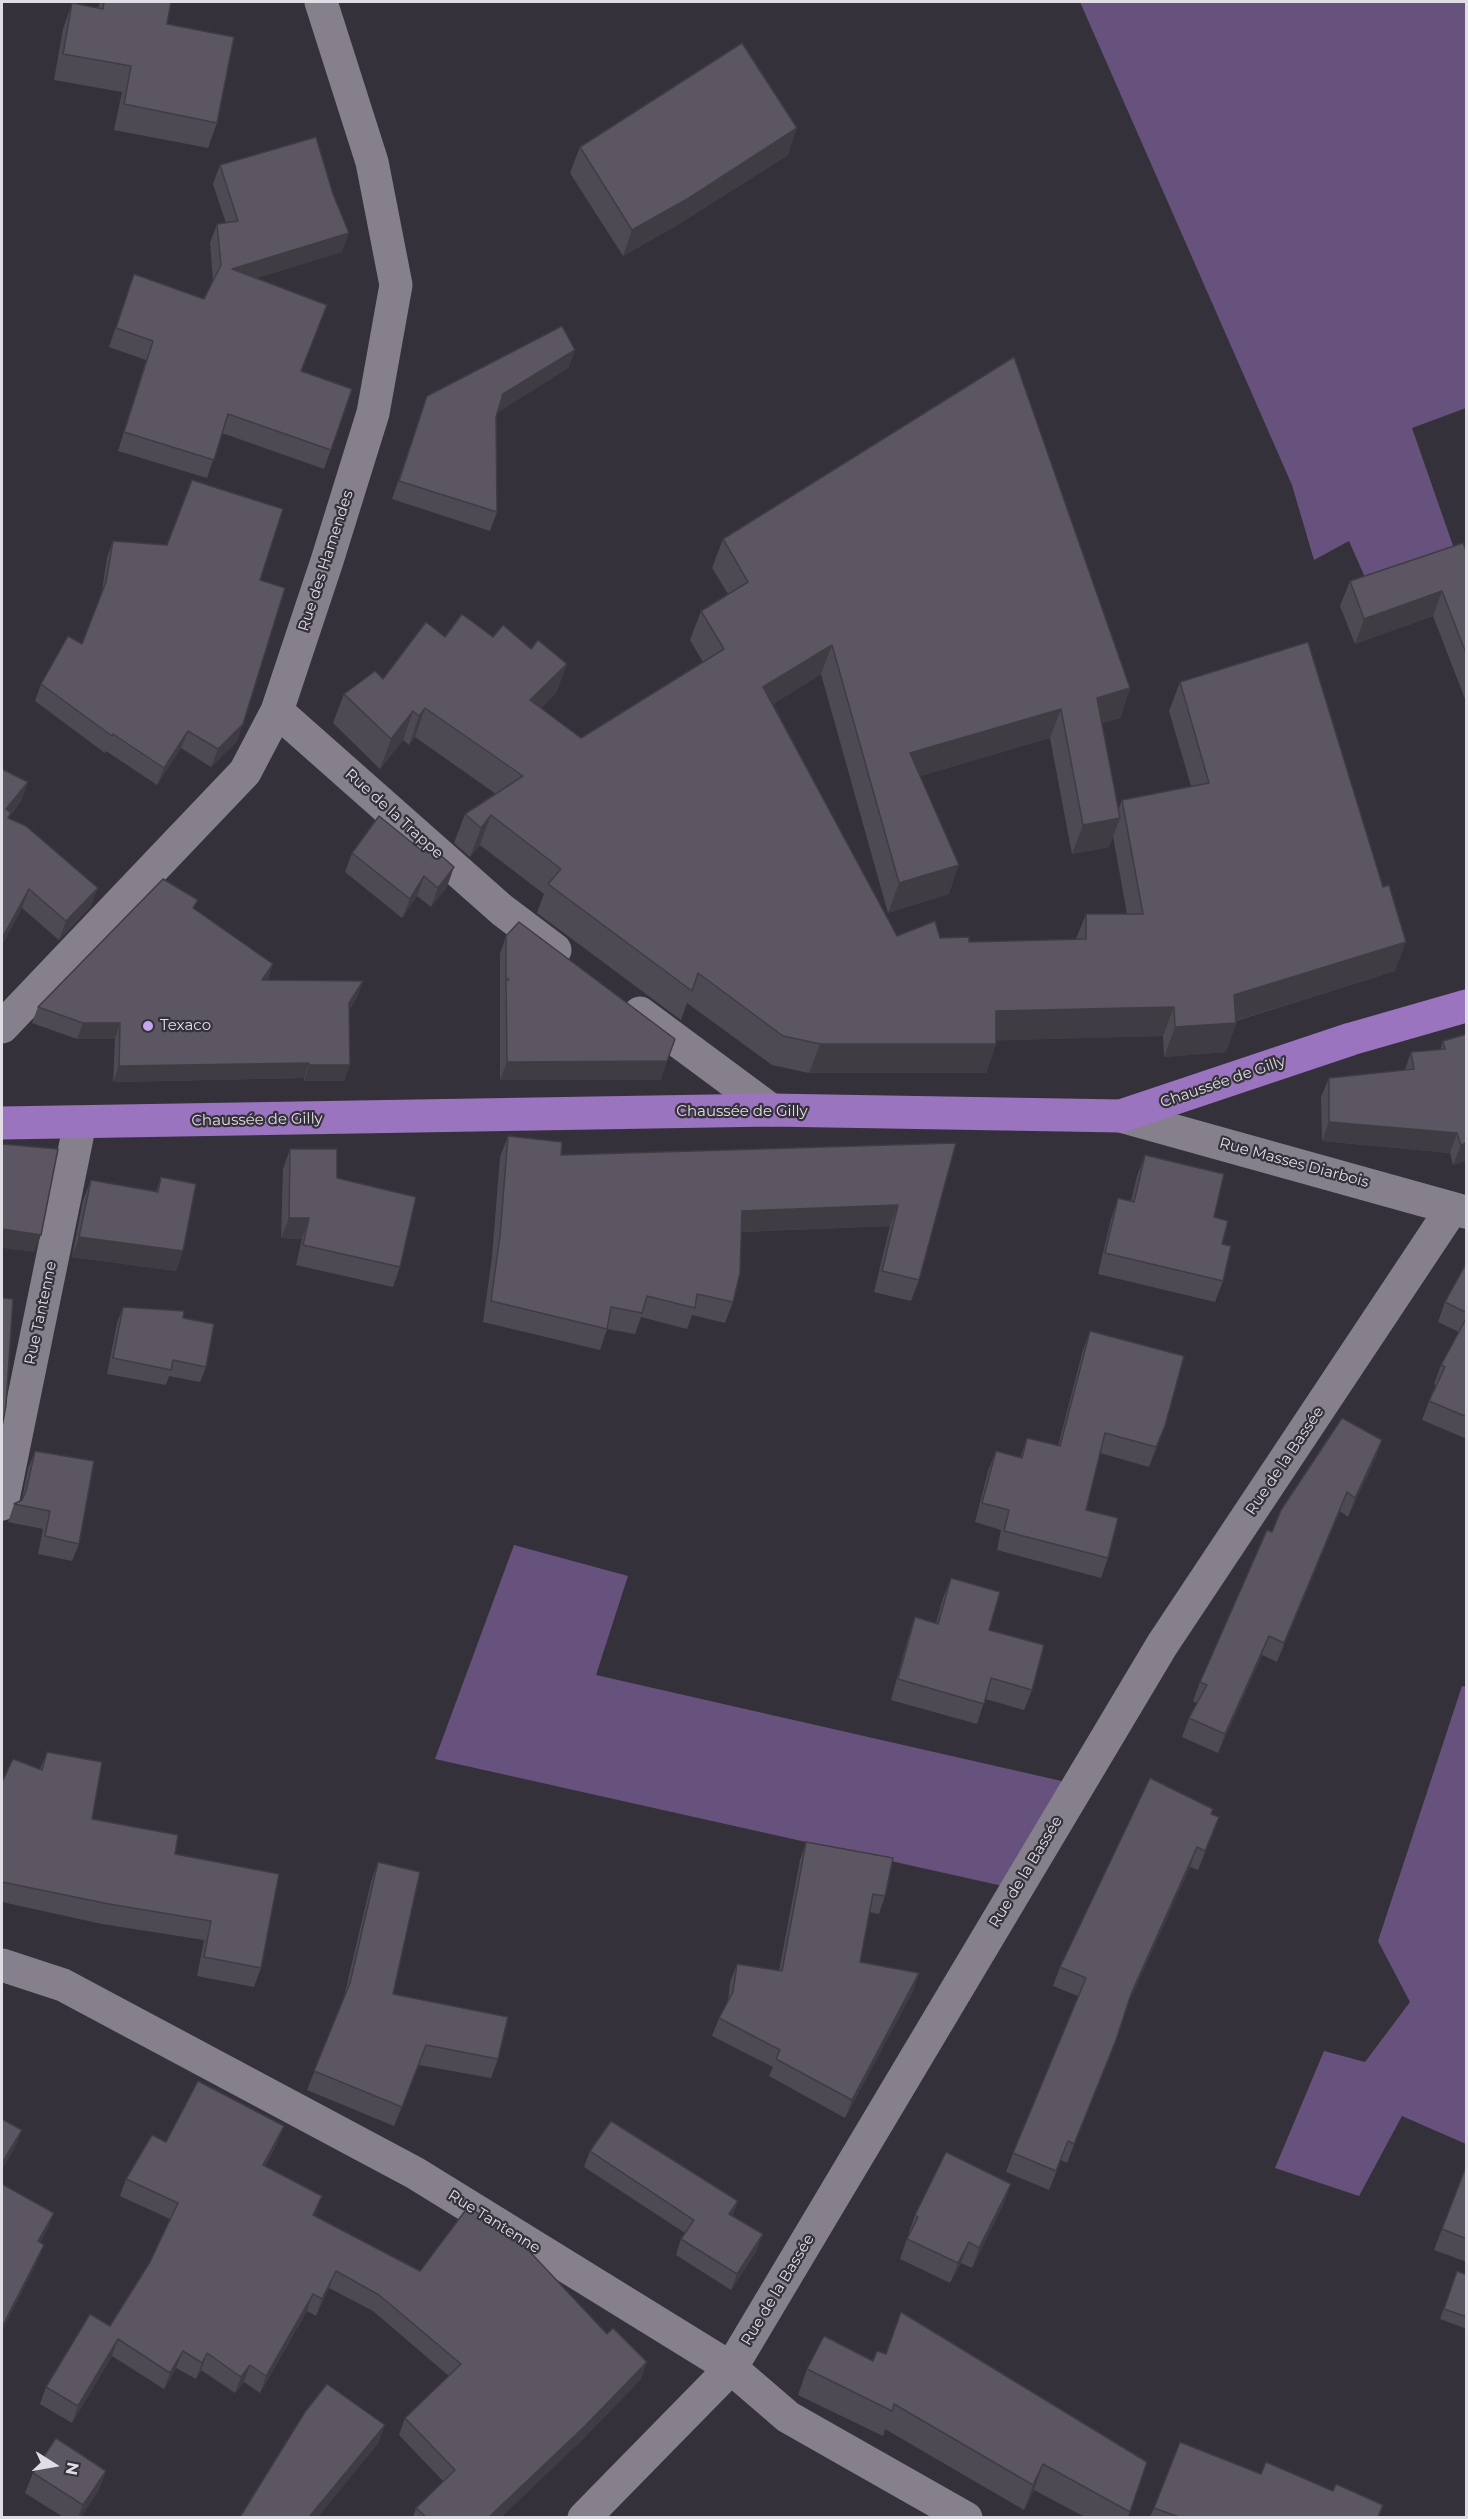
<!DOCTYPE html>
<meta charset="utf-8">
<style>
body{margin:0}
#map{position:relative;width:1468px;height:2519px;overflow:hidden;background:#35313b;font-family:Montserrat,sans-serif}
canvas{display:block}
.frame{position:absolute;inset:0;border:3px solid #e0dde4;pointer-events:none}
.north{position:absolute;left:24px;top:2435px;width:60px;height:60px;-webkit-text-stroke:4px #35313b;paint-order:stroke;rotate:101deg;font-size:16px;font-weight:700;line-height:24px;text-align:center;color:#e0dde4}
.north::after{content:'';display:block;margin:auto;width:21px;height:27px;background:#e0dde4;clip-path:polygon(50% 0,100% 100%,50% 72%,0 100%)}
</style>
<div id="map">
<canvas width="1468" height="2519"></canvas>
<div class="frame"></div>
<div class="north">N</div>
</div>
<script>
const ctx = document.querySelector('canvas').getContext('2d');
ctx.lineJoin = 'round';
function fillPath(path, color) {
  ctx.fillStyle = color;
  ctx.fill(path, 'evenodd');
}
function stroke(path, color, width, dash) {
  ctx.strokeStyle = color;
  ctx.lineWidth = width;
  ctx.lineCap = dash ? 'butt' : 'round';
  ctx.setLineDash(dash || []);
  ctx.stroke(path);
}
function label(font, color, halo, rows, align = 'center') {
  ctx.font = font + ' Montserrat,sans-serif';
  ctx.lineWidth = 4.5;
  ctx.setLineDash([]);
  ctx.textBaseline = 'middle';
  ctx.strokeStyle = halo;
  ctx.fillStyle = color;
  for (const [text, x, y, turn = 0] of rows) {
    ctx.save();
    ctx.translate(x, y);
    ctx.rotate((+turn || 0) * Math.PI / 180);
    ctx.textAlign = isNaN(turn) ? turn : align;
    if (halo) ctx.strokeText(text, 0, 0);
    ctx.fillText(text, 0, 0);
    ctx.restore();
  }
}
const green = new Path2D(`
 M1080,2H1466V408L1412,428L1466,583L1375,600L1349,541L1314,560L1292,485Z
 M514,1545L628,1576L596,1675L1079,1785L1016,1889L435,1759Z
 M1462,1686L1466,1687V2144L1402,2116L1359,2196L1275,2168L1324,2051L1365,2062L1410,2002L1378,1941Z`);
const minor = new Path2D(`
 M277,711L502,910L555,950
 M640,1013L771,1110
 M2,1027L245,772L277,711L327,561L373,413L396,285L372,162L321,2
 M1121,1116L1466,1212
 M2,1504L80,1123
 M2,1965L63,1985L415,2173L731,2368L788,2417L966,2518
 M584,2518L731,2368L1162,1645L1451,1210`);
const major = new Path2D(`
 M2,1123L771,1110L1121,1116L1351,1039L1466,1006`);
const wall = new Path2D(`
 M100,2H171L167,24L217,123L208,148L114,130L122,92L54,80L63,29L72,3L98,8Z
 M580,147L788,155L679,224L623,256L570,173Z
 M220,165L342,252L256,278L320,324L301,372L352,389L324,469L222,433L207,478L118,451L146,360L109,347L134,274L204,299L213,280L210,243L217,224L226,223L213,184Z
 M575,350L568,368L498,412L496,417L497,512L490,531L392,499L427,396Z
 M723,539L1130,688L1120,718L1102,723L1118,811L1122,800L1191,786L1169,711L1180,682L1395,971L1236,1021V1023L1226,1052L1164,1057L1163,1036L996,1040V1044L986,1073H809L772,1065L687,1003L681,1020L537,913L544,894L480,845L470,857L454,843L465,814L496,794L415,737L409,745L403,740L380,769L333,723L344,694L383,679L445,637H493L531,649L567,664L556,693L541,708L581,738L703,662L690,640L701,611L728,594L712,568ZM821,674L888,913L949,894L920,776L1050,738L1072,854L1109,847L1113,836L1127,914H1086L1076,939L969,942L940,938L897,936L773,704Z
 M113,541L260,580L237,741L211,767L181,748L157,785L106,751L105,753L35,701L41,684L82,644L101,597L107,558Z
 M1467,553V704L1433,616L1355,644L1340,606L1350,581Z
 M2,769L28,782L21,801L10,816L9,818L91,906L59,940L22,908L2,945Z
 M421,850L447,887L431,907L417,896L402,918L345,872L352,853Z
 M195,909L267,981H363L357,997L349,1010L344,1081H304V1078L113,1082L115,1039H77L32,1023L38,1007Z
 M506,936L661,1080H500V954Z
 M1467,1034V1167L1465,1161L1453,1165L1450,1153L1322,1141L1321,1097L1329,1078L1405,1070L1411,1052L1440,1050L1443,1041Z
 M508,1136L561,1155L956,1143L919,1280L911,1301L874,1292L890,1226L741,1232L733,1302L725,1323L692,1315L687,1329L641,1317L635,1334L607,1329L600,1350L483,1322L492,1257L500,1157Z
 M290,1149L337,1178L400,1267L393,1287L296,1265L302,1239L281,1238L283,1169Z
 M1145,1155L1222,1244L1223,1281L1215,1302L1098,1274L1111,1219L1118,1198L1131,1201L1137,1176Z
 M161,1177L183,1251L176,1271L72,1257L83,1200L91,1180L156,1192Z
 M1467,1262V1439L1422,1420L1429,1401L1436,1386L1434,1384L1441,1365L1459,1332L1438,1322L1445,1302Z
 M123,1307L183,1318L206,1367L200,1382L169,1376L166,1385L107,1374L117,1323Z
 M1090,1331L1165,1426L1149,1467L1100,1453L1086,1510L1108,1558L1101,1578L997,1550L1001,1530L975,1522L988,1471L996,1451L1020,1458L1027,1438L1058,1446L1083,1350Z
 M1382,1440L1375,1459L1348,1517L1340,1511L1277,1662L1262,1655L1218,1753L1182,1737L1189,1718L1197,1703L1193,1701L1200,1682L1272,1532Z
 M35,1451L79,1544L72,1561L38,1554L43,1529L8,1522L14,1504L22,1499L28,1469Z
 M951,1578L989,1630L1032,1690L1024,1710L985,1699L977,1724L891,1700L908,1638L915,1617L936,1623L943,1598Z
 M47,1752L92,1819L175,1854L261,1968L254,1987L197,1976L204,1940L102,1924L2,1902V1782L40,1769Z
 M1211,1814L1212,1836L1198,1870L1190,1867L1127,2006L1109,2059L1067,2163L1061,2160L1049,2190L1006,2172L1013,2153L1078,1996L1053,1986L1060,1967Z
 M806,1842L885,1896L879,1914L869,1912L860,1962L919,1973L913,1991L845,2118L769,2076L773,2067L712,2036L719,2018L728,2002L730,1982L737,1964L779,1971L800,1860Z
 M378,1862L393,1994L498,2059L491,2078L419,2065L394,2126L307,2090L344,1997L371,1882Z
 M166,2142L277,2143L265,2166L314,2216L420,2271L641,2379L579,2443L501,2517H413L416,2508L443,2481L399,2435L405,2418L449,2376L373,2311L329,2288L316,2316L307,2311L260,2393L244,2382L235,2393L201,2370L196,2379L176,2368L164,2389L112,2356L72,2423L40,2404L46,2387L110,2326L150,2262L170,2219L120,2196L126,2179Z
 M590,2151L738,2201L732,2216L757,2250L731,2290L676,2255L681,2239L685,2233L584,2167Z
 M1467,2164V2262L1434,2250Z
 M1011,2184L1003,2205L972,2268L961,2263L950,2283L900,2259L915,2215Z
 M1457,2271L1467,2275V2329L1440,2319Z
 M873,2361L1147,2462L1128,2517H1085L1034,2490L1024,2510L885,2429L883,2436L798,2395L807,2369Z
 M106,2471L98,2491L81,2517H63L25,2493L33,2473Z
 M1261,2474L1333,2491L1383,2505L1379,2517H1381H1150L1154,2508Z`);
const shadedWall = new Path2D(`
 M797,128L788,155L679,224L623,256L632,230Z
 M349,233L342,252L225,288L232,269Z
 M575,350L568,368L497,413L503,394Z
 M1442,591L1433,616L1355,644L1364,619Z
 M832,645L821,674L753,717L763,687Z
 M567,664L556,693L519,729L530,700Z
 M1130,688L1120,718L1086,727L1097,698Z
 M425,708L415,737L409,745L419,716Z
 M1061,709L1050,738L899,782L910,753Z
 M413,711L403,740L380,769L391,739Z
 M243,724L237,741L211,767L218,749Z
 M188,731L181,748L157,785L164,768Z
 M28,782L21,801L10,816L4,832L6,809Z
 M491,815L480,845L470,857L481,828Z
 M1120,818L1109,847L1072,854L1083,825Z
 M959,865L949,894L888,913L899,883Z
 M454,867L447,887L431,907L438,888Z
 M424,876L417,896L402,918L410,899Z
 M98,888L91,906L59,940L66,921Z
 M29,889L22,908L2,945V938Z
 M1406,942L1395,971L1227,1023H1236L1226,1052L1164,1057L1175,1027L1234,995Z
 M273,964L268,980L256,996L262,980Z
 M363,981L357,997L343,1019L349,1003Z
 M1174,1007L1163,1036L985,1041L996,1011Z
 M83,1023H120L115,1039H77Z
 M820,1044H996L986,1073H809Z
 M667,1061L661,1080H500L507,1062Z
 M309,1063L304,1078L113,1082L119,1066Z
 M309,1065H350L344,1081H304Z
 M1329,1122L1457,1133L1450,1153L1322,1141Z
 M1467,1143V1157L1465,1161L1453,1165L1461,1145Z
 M898,1205L890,1226L734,1232L742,1211Z
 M289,1218H309L302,1239L281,1238Z
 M2,1229L41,1235L34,1252L2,1248Z
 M79,1237L183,1251L176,1271L72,1257Z
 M1165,1426L1158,1446L1149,1467L1156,1447Z
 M1382,1440L1375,1459L1348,1517L1355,1498Z
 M1347,1492L1340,1511L1277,1662L1284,1643Z
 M1269,1636L1262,1655L1218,1753L1225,1734Z
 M1219,1817L1212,1836L1198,1870L1205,1851Z
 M1197,1847L1190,1867L1124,2013L1131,1994Z
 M919,1973L913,1991L845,2118L852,2100Z
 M1116,2040L1109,2059L1067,2163L1074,2144Z
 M284,2126L277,2143L256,2182L263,2165Z
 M22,2130L16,2146L2,2170V2163Z
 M1011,2184L1003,2205L972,2268L979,2248Z
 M322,2196L316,2213L307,2232L313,2215Z
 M738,2201L732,2217L729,2214Z
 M54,2213L47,2230L32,2258L38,2241Z
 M763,2234L757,2250L731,2290L737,2274Z
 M969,2242L961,2263L950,2283L958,2263Z
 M44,2245L37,2262L2,2332V2327Z
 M336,2271L329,2288L316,2316L322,2299Z
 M313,2294L307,2311L260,2393L266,2376Z
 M118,2339L112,2356L72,2423L78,2406Z
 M183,2351L176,2368L164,2389L170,2373Z
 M207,2353L201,2370L196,2379L202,2363Z
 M647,2362L641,2379L579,2443L501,2517H489Z
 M250,2365L244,2382L235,2393L241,2377Z
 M385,2425L378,2444L318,2517H309Z
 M1043,2464L1034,2490L1024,2510L1033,2485Z
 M106,2471L98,2491L81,2517H78L83,2505Z`);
const building = new Path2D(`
 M104,2H171L167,24L234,37L217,123L124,104L131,66L63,54L72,3L103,9Z
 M742,43L797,128L689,198L632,230L580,147Z
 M316,137L333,194L349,233L232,269L327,305L301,371L352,389L331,450L228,414L214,460L124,432L153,341L116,328L134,274L204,299L221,265L217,224L238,221L220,165Z
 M562,326L575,350L503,394L496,417L497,512L399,481L427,396Z
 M1014,357L1130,688L1097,698L1120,818L1083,825L1061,709L910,753L959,865L899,883L832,645L763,687L897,936L935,921L940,938L969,937V942L1086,939V914H1143L1122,800L1209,783L1180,682L1308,642L1383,887L1389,885L1406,942L1234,995L1236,1023L1175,1027L1174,1007L996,1011V1044H820L783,1036L698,973L692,991L548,884L561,869L491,815L481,828L465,814L523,776L425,708L419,716L413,711L391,739L344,694L375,671L383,679L426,622L445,637L462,614L493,637L503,625L531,649L538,640L567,664L530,700L581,738L724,649L701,611L748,582L723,539Z
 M192,480L283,509L260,580L285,588L243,724L218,749L188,731L164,768L113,734L112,736L41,684L68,636L82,644L106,582L113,541L167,545Z
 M1463,543L1467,553V656L1442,591L1364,619L1350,581Z
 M2,769L28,782L6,809L11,813L8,818L26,826L98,888L66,921L29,889L2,938Z
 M379,816L421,850L429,845L454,867L438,888L424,876L410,899L352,853Z
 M163,879L198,900L193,908L273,964L262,980L363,981L349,1003L350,1065H309V1063L119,1066L120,1023H83L38,1007Z
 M519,922L675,1039L667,1061L507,1062L506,979L509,980L506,977V936Z
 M1467,1034V1143L1461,1145L1457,1133L1329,1122V1078L1414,1069L1411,1052L1445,1049L1443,1041Z
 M508,1136L562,1142L561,1155L956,1143L919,1280L882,1271L898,1205L742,1211L740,1273L733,1302L697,1294L695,1308L647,1296L642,1313L611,1307L607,1329L491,1301L500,1236Z
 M2,1144L58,1149L41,1235L2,1229Z
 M290,1149H337V1178L416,1197L400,1267L303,1245L309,1218H289Z
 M1145,1155L1224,1174L1214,1217L1228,1221L1222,1244L1231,1246L1223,1281L1105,1253L1118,1198L1134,1202Z
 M161,1177L196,1184L183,1251L79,1237L91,1180L158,1192Z
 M1467,1262V1313L1445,1302Z
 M2,1298L13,1299L6,1405L2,1427Z
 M123,1307L184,1311L183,1318L214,1324L206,1367L173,1360L171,1370L113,1358Z
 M1467,1317V1417L1429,1401L1445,1367L1441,1365Z
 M1090,1331L1184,1356L1165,1426L1156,1447L1105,1433L1086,1510L1118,1518L1108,1558L1004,1531L1009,1510L982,1503L996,1451L1022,1458L1027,1438L1060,1446Z
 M1342,1418L1382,1440L1355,1498L1347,1492L1284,1643L1269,1636L1225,1734L1189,1718L1207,1685L1200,1682L1267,1530L1272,1532L1281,1510Z
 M35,1451L94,1461L79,1544L45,1536L50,1511L14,1504L22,1500L26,1491Z
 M951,1578L1000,1592L989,1630L1044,1645L1032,1690L991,1678L984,1704L898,1679L915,1617L938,1624Z
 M47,1752L102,1762L92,1819L178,1835L175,1854L279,1874L261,1968L204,1957L211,1921L109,1904L2,1882V1782L13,1759L42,1770Z
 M1150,1778L1213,1809L1211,1814L1219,1817L1205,1851L1197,1847L1131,1994L1116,2040L1074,2144L1068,2141L1056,2171L1013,2153L1086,1978L1060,1967Z
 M806,1842L893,1858L885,1896L873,1894L860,1962L919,1973L852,2100L776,2059L780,2050L719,2018L733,1992L737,1964L782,1971Z
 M378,1862L420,1872L393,1994L508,2017L498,2059L426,2045L402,2107L314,2071L350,1983Z
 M198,2081L284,2126L263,2165L322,2196L313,2215L420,2271L468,2207L516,2237L607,2334L613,2328L647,2362L585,2426L489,2517H426L416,2508L455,2470L405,2418L461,2364L379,2295L336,2271L322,2299L313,2294L266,2376L250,2365L241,2377L207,2353L202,2363L183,2351L170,2373L118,2339L78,2406L46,2387L90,2314L110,2326L150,2262L178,2203L126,2179L152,2135L166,2142Z
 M2,2119L22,2130L2,2163Z
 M611,2121L738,2201L729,2214L763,2234L737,2274L681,2239L694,2220L590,2151Z
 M946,2152L1011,2184L979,2248L969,2242L958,2263L907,2239L918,2217L915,2215Z
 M1467,2164V2239L1442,2229Z
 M2,2184L54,2213L38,2241L44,2245L2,2327Z
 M1457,2271L1467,2275V2317L1444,2309Z
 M901,2312L1147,2462L1130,2512L1043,2464L1033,2485L894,2404L892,2411L807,2369L824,2336L873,2361L877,2351L886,2354Z
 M327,2384L385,2425L309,2517H240L305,2412Z
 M56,2438L106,2471L83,2505L33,2473Z
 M1180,2442L1261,2474L1266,2462L1333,2491L1336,2484L1383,2505L1378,2517H1381H1179L1154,2508Z`);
const markers = [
 [148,1026,6,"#c8a6ef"]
];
const streetNames = [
 ["Rue des Hamendes",326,561,-72],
 ["Rue de la Trappe",394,814,42],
 ["Chaussée de Gilly",1223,1082,-19],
 ["Chaussée de Gilly",742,1112],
 ["Chaussée de Gilly",257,1120,-1],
 ["Rue Masses Diarbois",1294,1163,15],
 ["Rue Tantenne",41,1313,-78],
 ["Rue de la Bassée",1285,1461,-56],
 ["Rue de la Bassée",1026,1872,-59],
 ["Rue Tantenne",494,2222,32],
 ["Rue de la Bassée",778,2290,-59]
];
const poiNames = [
 ["Texaco",160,1026]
];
fillPath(green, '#66527c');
stroke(minor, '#86808c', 33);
stroke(major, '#9a74be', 33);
fillPath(wall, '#4e4a53');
fillPath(shadedWall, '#403c44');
fillPath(building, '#5b5661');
stroke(building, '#403c44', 1.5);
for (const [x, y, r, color] of markers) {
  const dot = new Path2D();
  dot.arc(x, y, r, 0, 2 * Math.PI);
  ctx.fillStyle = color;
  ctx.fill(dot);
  stroke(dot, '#35313b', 2);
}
label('15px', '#e0dde4', '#35313b', streetNames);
label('15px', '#e0dde4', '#35313b', poiNames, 'left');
</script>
